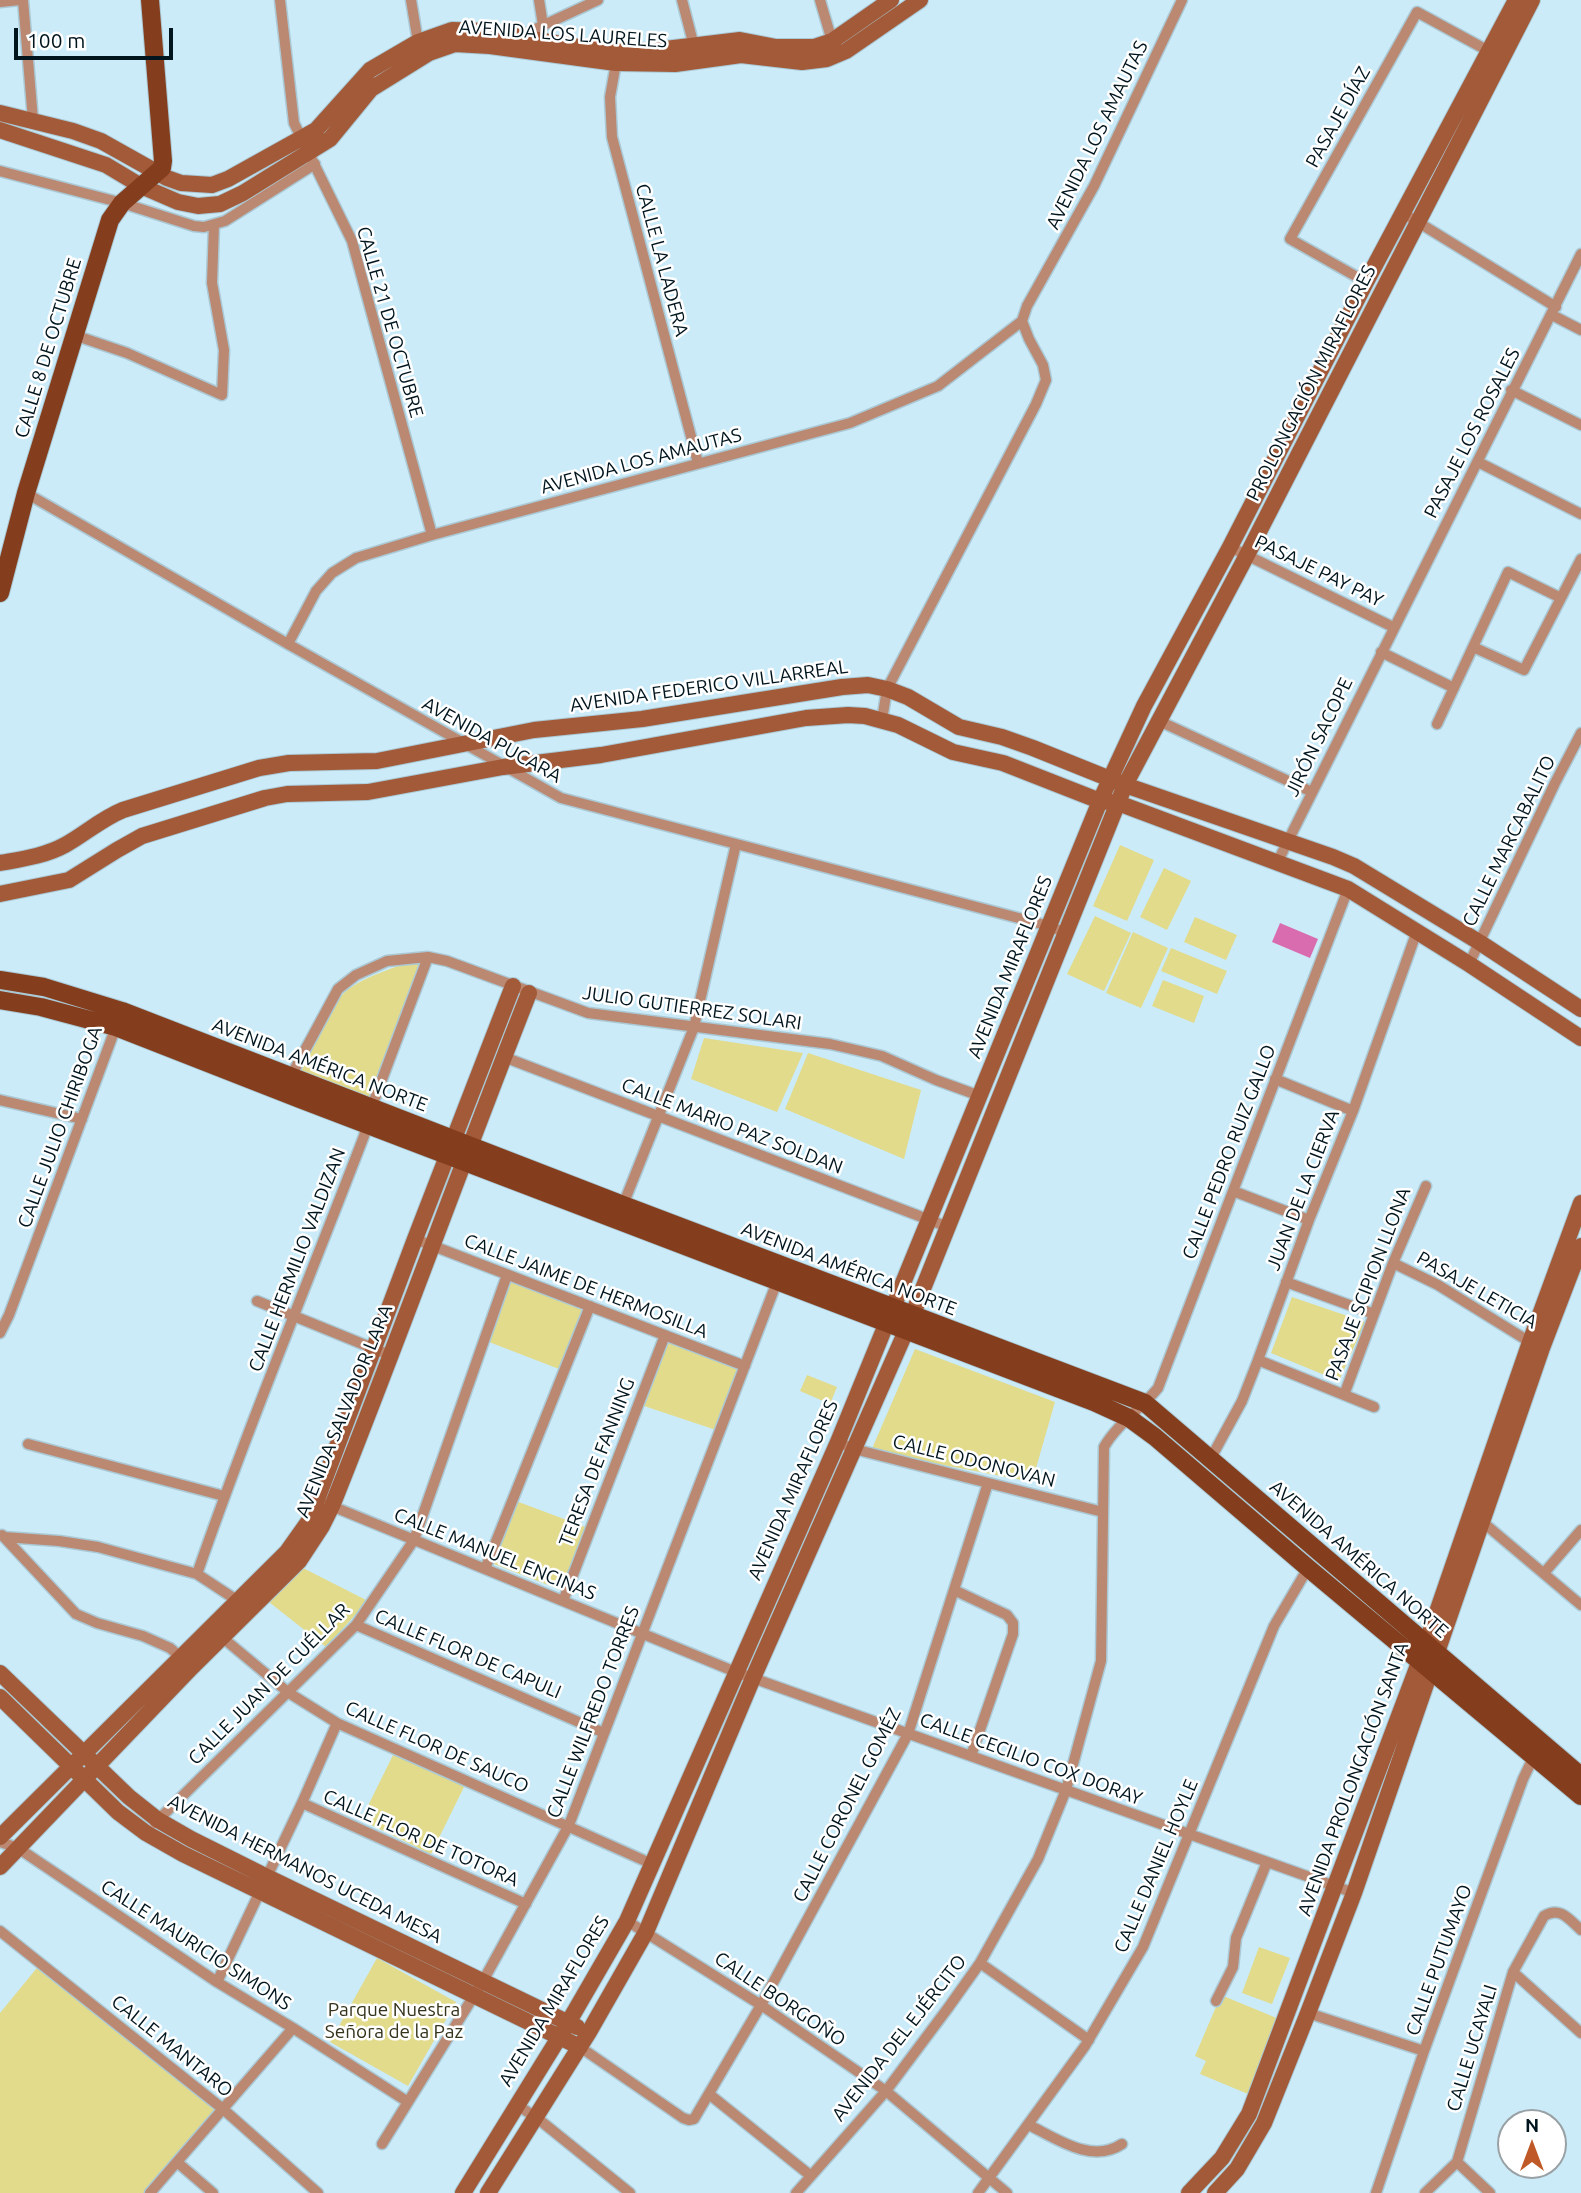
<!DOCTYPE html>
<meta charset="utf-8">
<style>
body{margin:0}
#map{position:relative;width:1581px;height:2193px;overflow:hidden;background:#ccebf8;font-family:Ubuntu,sans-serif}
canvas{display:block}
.north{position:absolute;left:1497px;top:2109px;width:70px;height:70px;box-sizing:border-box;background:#fff;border:2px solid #99a1a5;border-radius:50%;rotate:0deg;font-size:19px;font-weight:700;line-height:28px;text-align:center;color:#00151e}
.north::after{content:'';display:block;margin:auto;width:24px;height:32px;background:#bf5a28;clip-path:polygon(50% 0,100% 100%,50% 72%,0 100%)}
.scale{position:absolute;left:14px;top:28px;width:159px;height:32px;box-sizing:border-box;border:4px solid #00151e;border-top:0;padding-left:9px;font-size:21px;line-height:24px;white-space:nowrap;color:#00151e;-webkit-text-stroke:5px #fff;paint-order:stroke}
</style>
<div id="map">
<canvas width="1581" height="2193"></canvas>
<div class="north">N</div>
<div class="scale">100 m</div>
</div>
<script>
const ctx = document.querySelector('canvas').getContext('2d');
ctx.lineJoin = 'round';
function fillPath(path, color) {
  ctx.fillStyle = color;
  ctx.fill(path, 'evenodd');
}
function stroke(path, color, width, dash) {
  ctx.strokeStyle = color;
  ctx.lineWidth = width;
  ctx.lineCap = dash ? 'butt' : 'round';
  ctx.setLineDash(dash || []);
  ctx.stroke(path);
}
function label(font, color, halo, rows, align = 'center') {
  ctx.font = font + ' Ubuntu,sans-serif';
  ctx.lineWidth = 5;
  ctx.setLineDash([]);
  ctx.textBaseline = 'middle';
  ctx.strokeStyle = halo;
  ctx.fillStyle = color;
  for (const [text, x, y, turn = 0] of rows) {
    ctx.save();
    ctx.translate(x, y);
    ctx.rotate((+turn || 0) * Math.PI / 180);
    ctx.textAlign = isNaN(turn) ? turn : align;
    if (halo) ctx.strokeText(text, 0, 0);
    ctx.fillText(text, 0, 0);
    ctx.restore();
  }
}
const green = new Path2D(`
 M1120,845L1154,860L1127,921L1093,906Z
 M1164,868L1191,881L1167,930L1140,917Z
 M1095,916L1131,933L1104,991L1067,974Z
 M1195,917L1237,935L1226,960L1184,942Z
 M1133,932L1168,948L1141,1008L1106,993Z
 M1171,948L1227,971L1217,994L1161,971Z
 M422,959L371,1098L301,1072C312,1046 322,1016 342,995C358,978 400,965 422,959Z
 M1163,980L1204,996L1194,1023L1152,1006Z
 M704,1038L803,1053L777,1112L691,1079Z
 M808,1053L921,1090L904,1159L785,1109Z
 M511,1281L584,1310L559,1369L489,1342Z
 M1292,1297L1365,1322L1339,1381L1271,1353Z
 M667,1340L744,1371L719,1431L644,1406Z
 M915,1349L1055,1402L1032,1482L871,1451Z
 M807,1375L837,1387L830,1404L800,1391Z
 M516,1501L588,1528L561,1590L494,1564Z
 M301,1567L368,1601L326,1647L269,1602Z
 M395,1751L465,1785L431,1854L361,1820Z
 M1259,1947L1290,1958L1272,2004L1242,1993Z
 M377,1958L456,2002L408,2086L330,2042Z
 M41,1963L223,2109L150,2193H0V2013Z
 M1221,1995L1279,2019L1248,2094L1200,2074L1206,2061L1195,2056Z`);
const water = new Path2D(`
 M1280,923L1318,939L1310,958L1272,942Z`);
const street = new Path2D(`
 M23,0L33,120
 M280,0L294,123L352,241L432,535
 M411,0L418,42
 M539,0L543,25
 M682,0L694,46
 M820,0L832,41
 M0,2L20,0
 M518,37L598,0
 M616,63L610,97L612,137L698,463
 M0,171L122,203L194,226L204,227L225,221L315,164
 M1403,213L1556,307
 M1366,282L1290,239L1417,12L1494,54
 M1552,315L1581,330
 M74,335L127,353L222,395L224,350L212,283L214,225
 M1511,390L1581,425
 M1478,462L1581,514
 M26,493L288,644L561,798L1049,926L1066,933
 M1230,547L1393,627
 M288,644L316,591L332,573L356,558L432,535L850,423L938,386L1022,321
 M1473,647L1524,670L1581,559
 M1381,652L1454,688
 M882,720L887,689L1036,404L1046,380L1043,365L1029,339L1022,321L1027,306L1094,186L1182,0
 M1157,720L1312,792
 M1437,724L1508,572L1561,598
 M1277,863L1581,254
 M1469,964L1555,783L1581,733
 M504,1057L948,1227
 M291,1076L338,989L356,975L387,961L428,957L447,961L588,1013L830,1044L882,1056L936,1080L980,1096
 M1275,1079L1353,1111
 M0,1100L82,1119
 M1233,1191L1309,1220
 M623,1205L694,1027L736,844
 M415,1239L745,1366
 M1393,1263L1438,1285L1533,1344
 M1286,1282L1374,1314
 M257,1301L392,1356
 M0,1333L9,1315L117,1024
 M1258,1360L1374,1407
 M1344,1395L1393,1263L1426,1186
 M838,1442L854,1449L1103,1512
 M28,1444L224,1496
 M1211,1458L1242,1401L1258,1360L1309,1220L1353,1111L1417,931
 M327,1504L736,1672L1354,1893
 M1479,1519L1581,1605
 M2,1535L76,1614L97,1623L143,1636L170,1648L185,1661
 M4,1537L59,1541L98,1547L197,1574L238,1601
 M485,1569L590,1306
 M1544,1573L1581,1530
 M197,1574C248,1427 308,1282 364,1136L372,1106L428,957
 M954,1590L1007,1615L1013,1623V1634L971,1756
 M563,1601L665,1335
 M356,1625L604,1733
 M223,1638L289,1693L337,1723L652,1864
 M302,1803L526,1904
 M155,1823L356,1625L414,1540L507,1275
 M0,1842L18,1848L217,1982L293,2028L408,2102
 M627,1921L761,2005L886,2091L1007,2193
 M0,1931L223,2109L318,2193
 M980,1963L1089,2040
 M1513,1972L1581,2033
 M217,1982L302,1803L337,1723
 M1216,2001L1233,1967L1236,1938L1267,1862
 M1308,2013L1424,2051
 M580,2047L683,2118L689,2120L694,2119L761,2005L908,1734L988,1483
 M709,2094L811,2176
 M517,2105L537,2118L630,2193
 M1029,2125C1057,2139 1092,2164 1122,2144
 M382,2144L483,1981L569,1825L778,1279
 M177,2162L213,2193
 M1457,2162L1490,2193
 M150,2193L293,2028
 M796,2193L886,2091L948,2008L980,1963L1038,1859L1066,1790L1101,1661L1104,1447C1117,1424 1141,1409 1158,1388L1348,889
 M978,2193L1085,2046L1143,1947L1274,1626L1308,1568
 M1376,2193L1424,2051L1523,1779L1535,1754
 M1425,2193L1457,2162L1513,1972L1544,1916C1560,1906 1569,1919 1581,1930`);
const secondary = new Path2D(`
 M0,113L73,131L101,141L167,178L181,183L212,185L228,179L316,130L370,70L418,42L452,30L485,31L578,47L649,51L740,40L776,47H814L832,41L891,0
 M0,130L106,165L141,186L178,202L198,206L220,204L243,193L330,139L371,89L429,53L455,44L490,46L616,63L675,64L741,55L802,62L827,59L846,51L920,0
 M0,863C22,859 45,856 65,845C85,834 101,819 123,810L259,768L289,763L377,761L534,730L642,719L842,687L868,685L887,689L908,697L959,727L1002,737L1033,748L1125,785L1333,857L1354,866L1479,942L1581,1009
 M0,894L69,880L117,850L142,836L265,798L287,794L368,792L503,767L601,755L806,718L848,715L865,716L898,725L953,752L1003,763L1100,801L1118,803L1348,889L1469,964L1581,1038
 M0,1673L129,1797L158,1820L191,1839L267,1877L577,2027
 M0,1697L118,1812L146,1833L183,1854L580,2047
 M0,1837L287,1552L309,1521L415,1239L513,986
 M0,1867L192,1667L299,1561L322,1526L332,1506C400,1336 462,1163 529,993
 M463,2193L568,2023L627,1921L838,1442L1100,801L1144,706L1230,547L1366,282L1516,0
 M488,2193L589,2032L646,1932L753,1678L906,1331L1125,785L1247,555L1532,0
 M1189,2193L1222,2158L1249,2114L1426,1644L1530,1342L1581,1203
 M1215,2193L1237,2169L1264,2123L1308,2013L1354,1893L1542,1348L1581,1246`);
const primary = new Path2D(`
 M0,593L26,493L110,220L122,203L162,168L163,161L150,0
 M0,980L44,987L122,1011L623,1205L1145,1403L1581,1776
 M0,1000L41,1007L116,1027L300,1099L1094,1402L1129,1418L1155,1437L1308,1568L1581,1796`);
const streetNames = [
 ["AVENIDA LOS LAURELES",563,34,4],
 ["PASAJE DÍAZ",1338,117,-61],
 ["AVENIDA LOS AMAUTAS",1097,135,-64],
 ["CALLE LA LADERA",662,260,75],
 ["CALLE 21 DE OCTUBRE",390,322,74],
 ["CALLE 8 DE OCTUBRE",48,348,-73],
 ["PROLONGACIÓN MIRAFLORES",1311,383,-63],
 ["PASAJE LOS ROSALES",1472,433,-63],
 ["AVENIDA LOS AMAUTAS",641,461,-15],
 ["PASAJE PAY PAY",1319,571,26],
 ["AVENIDA FEDERICO VILLARREAL",709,686,-8],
 ["JIRÓN SACOPE",1319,737,-64],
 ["AVENIDA PUCARA",492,740,29],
 ["CALLE MARCABALITO",1509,841,-64],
 ["AVENIDA MIRAFLORES",1010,967,-68],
 ["JULIO GUTIERREZ SOLARI",692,1008,8],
 ["AVENIDA AMÉRICA NORTE",320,1065,21],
 ["CALLE MARIO PAZ SOLDAN",732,1126,21],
 ["CALLE JULIO CHIRIBOGA",60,1127,-70],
 ["CALLE PEDRO RUIZ GALLO",1229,1152,-69],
 ["JUAN DE LA CIERVA",1303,1190,-69],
 ["CALLE HERMILIO VALDIZAN",297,1260,-69],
 ["AVENIDA AMÉRICA NORTE",849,1269,21],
 ["PASAJE SCIPION LLONA",1368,1284,-69],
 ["CALLE JAIME DE HERMOSILLA",586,1286,21],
 ["PASAJE LETICIA",1477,1290,30],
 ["AVENIDA SALVADOR LARA",344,1411,-68],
 ["CALLE ODONOVAN",974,1461,14],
 ["TERESA DE FANNING",597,1462,-69],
 ["AVENIDA MIRAFLORES",793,1490,-66],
 ["CALLE MANUEL ENCINAS",495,1554,22],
 ["AVENIDA AMÉRICA NORTE",1359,1559,41],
 ["CALLE FLOR DE CAPULI",468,1654,23],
 ["CALLE JUAN DE CUÉLLAR",269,1684,-45],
 ["CALLE WILFREDO TORRES",593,1712,-69],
 ["CALLE FLOR DE SAUCO",437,1747,24],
 ["CALLE CECILIO COX DORAY",1031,1759,20],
 ["AVENIDA PROLONGACIÓN SANTA",1353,1779,-70],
 ["CALLE CORONEL GOMÉZ",847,1805,-63],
 ["CALLE FLOR DE TOTORA",421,1838,24],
 ["CALLE DANIEL HOYLE",1156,1866,-67],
 ["AVENIDA HERMANOS UCEDA MESA",305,1869,27],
 ["CALLE MAURICIO SIMONS",196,1945,33],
 ["CALLE PUTUMAYO",1439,1960,-70],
 ["CALLE BORGOÑO",780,1999,34],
 ["AVENIDA MIRAFLORES",554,2001,-59],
 ["AVENIDA DEL EJÉRCITO",899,2038,-52],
 ["CALLE MANTARO",172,2046,39],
 ["CALLE UCAYALI",1472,2048,-73]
];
const parkNames = [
 ["Parque Nuestra",394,2010],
 ["Señora de la Paz",394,2032]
];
fillPath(green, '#e1db8b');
fillPath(water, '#d96caf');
stroke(street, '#abc9d5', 13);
stroke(secondary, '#abc9d5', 18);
stroke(primary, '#abc9d5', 20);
stroke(street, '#bb8872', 10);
stroke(secondary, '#a25a39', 16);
stroke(primary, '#843e1d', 18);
label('19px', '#00151e', '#fff', streetNames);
label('19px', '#35331c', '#fff', parkNames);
</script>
